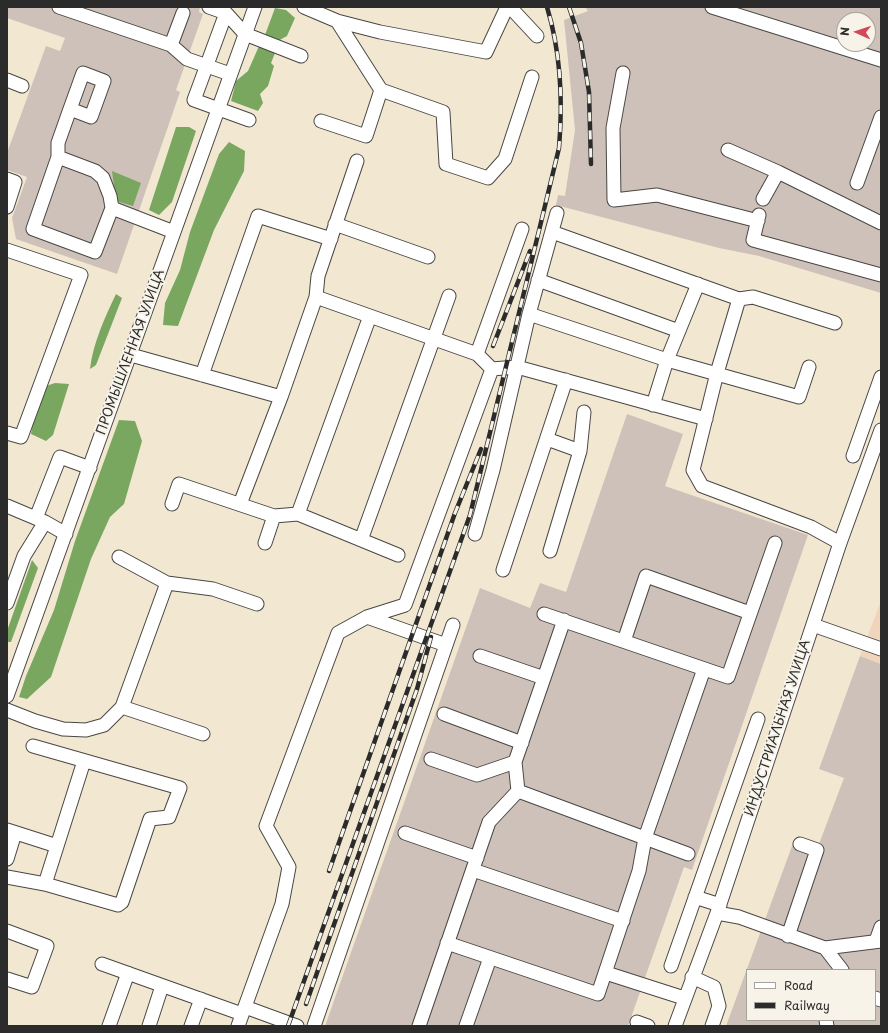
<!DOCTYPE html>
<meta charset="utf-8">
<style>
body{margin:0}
#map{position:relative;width:888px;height:1033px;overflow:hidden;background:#f2e8d2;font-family:"Playpen Sans",sans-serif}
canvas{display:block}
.frame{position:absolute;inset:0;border:8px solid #2b2b2b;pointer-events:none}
.legend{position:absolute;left:746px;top:969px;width:130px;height:52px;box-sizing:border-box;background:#f7f3e8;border:1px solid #a5a39c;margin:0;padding:5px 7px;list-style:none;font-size:12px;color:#2b2b2b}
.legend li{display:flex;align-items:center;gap:8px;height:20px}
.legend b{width:20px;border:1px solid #a5a39c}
.north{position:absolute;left:836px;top:12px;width:40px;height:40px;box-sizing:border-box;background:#f7f3e8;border:1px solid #a5a39c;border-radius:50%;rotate:273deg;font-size:11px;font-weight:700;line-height:16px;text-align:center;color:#2b2b2b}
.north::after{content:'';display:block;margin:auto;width:14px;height:18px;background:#d1495b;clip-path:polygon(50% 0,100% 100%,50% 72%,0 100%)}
</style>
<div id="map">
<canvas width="888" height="1033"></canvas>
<div class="frame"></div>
<ul class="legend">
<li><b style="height:5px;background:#fff"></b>Road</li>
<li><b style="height:5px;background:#2b2b2b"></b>Railway</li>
</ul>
<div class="north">N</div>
</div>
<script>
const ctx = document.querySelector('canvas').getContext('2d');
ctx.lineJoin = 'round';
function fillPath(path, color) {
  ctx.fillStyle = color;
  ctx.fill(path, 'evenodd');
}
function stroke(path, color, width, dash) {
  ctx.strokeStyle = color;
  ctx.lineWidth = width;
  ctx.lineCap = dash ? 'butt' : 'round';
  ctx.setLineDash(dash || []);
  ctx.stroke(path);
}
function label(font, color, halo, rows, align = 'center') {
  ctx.font = font + ' "Playpen Sans",sans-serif';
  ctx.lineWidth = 4;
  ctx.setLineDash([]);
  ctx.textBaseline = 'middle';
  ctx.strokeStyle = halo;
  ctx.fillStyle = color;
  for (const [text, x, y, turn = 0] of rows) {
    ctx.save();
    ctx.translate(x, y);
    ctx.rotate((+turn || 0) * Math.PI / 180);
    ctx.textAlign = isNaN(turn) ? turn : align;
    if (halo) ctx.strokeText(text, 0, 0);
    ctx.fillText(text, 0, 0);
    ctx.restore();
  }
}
const built = new Path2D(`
 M881,601V664L860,656Z`);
const industrial = new Path2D(`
 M7,7H200L199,12L203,14L176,90L180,92L117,274L16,239L12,218L27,177L7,170V153L46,46L60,51L65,38L7,18Z
 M585,7H881V293L759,256L719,248L556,205L558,195L565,196L575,130L564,20L588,11ZM844,20H868V44H844Z
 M627,414L683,434L665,486L808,535L692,870L684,867L628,1026H325L480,588L530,608L540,583L566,592Z
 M860,656L881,664V1026H726L792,846L798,836L819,844L844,778L819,769ZM747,970H875V1020H747Z`);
const forest = new Path2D(`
 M275,8L286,10L295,18L287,36L278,41L265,35Z
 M259,46L275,53L271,63L274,66L268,86L260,94L263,103L258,111L231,101L236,81L248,71Z
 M176,127H189L196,131L172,202L159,215L149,210Z
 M229,142L245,151L244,171L214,230L178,326L163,325L165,303L180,270L190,232L219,154Z
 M112,171L141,183L133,206L116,201Z
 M116,294L122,298L96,365L90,369C93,343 105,317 116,294Z
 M55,383L69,384L53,435L46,441L31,434L34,417L46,386Z
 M119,420L135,421L142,441L124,504L110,517L91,559L51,677L27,699L19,697L26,676L54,610L75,541Z
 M32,560L38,568L11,642H7V631Z`);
const minor = new Path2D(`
 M59,7L171,45L187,59L230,74
 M209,7L226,13L245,34L301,56
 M304,7L337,21L380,32L486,52L507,7
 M510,7L537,36
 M712,7L881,60
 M226,13L194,100L249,120
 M337,21L381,90L443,112L446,164L488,178L505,159L532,77
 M171,45L183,13
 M623,73L613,128L614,200L657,195L758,221
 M7,80L22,86
 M321,121L366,136L381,90
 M728,150L778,172L881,223
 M58,157L95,171L103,178L110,196L112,208L95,252L33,229L58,157V143L70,109L91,117L104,81L83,73L70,109
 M7,179L15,182L7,207
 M857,183L881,117
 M763,199L778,172
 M112,208L174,232
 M759,215L753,240L881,275
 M335,224L428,257
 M552,232L739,299L753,297L835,323
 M7,250L81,275L21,437L7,433
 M538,280L679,331
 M739,299L717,373L693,470L702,486L811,527L840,543
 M529,314L667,360L799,397L809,367
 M477,354L522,229
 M131,355L281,397
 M492,369L517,367L706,419
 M202,375L258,216L331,239
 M653,405L667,360L698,284
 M547,439L580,451
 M853,456L881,377
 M172,504L179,484L274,516L298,514L398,555
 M240,504L281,397L316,297L318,276L357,161
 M7,506L45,522L66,534
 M298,514L370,316
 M36,518L60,457L90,468
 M475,534L493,470L529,314L557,213
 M361,540L449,296
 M265,543L274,516
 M550,551L580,451L584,412
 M119,557L167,583
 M503,570L566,380
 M7,603L24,556L45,522
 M544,614L728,677L775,543
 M367,617L446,645
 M813,625L881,649
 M624,641L646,576L750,613
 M480,656L544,678
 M7,696L255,7
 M122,707L203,734
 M7,710L35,721L63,729L86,730L104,725L122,707L167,583L213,589L257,604
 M444,714L522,743
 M431,759L477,775L515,762
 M518,791L515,762L564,620
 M7,830L57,846
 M405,833L477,858
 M7,859L15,833
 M473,870L623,921
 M7,877L45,884L118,905L122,902L150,819L169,817L180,788L33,746
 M45,884L84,761
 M695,897L720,905
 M717,913L739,917L825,948L881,941
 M7,931L47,946L32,987L7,979
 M788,936L817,850L800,844
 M876,941L881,927
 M447,943L598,994L639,871L645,838L704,669
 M825,948L842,970
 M102,964L242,1014
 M671,966L758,719
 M606,973L684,998
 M692,977L714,987L719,1006L712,1026
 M875,998L881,1000
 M245,1007L297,1026
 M826,1020L827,1026
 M637,1022L648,1026
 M109,1026L128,973
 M149,1026L162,986
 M191,1026L201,999
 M238,1026L282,904L289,867L266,826L338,633L367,617L405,605L492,369L477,354L316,297
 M314,1026L453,625
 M419,1026L489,822L518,791L688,854
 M466,1026L490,958
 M675,1026L717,913L840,543L881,430`);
const rail = new Path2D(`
 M569,7L581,43L589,92L591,164
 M493,346L530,251
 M329,871L455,513L481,449
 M306,1004L417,689L431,637
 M288,1026L470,515L559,148C563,101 561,53 547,7`);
const streetNames = [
 ["ПРОМЫШЛЕННАЯ УЛИЦА",131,352,-70],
 ["ИНДУСТРИАЛЬНАЯ УЛИЦА",778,728,-72]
];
fillPath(built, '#f0d5bc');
fillPath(industrial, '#cec1b9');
fillPath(forest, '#7aa760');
stroke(minor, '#494744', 15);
stroke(minor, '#fff', 13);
stroke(rail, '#2b2b2b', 4.5);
stroke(rail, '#f7f3e8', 3, [9]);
label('13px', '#2b2b2b', '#f7f3e8', streetNames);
</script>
